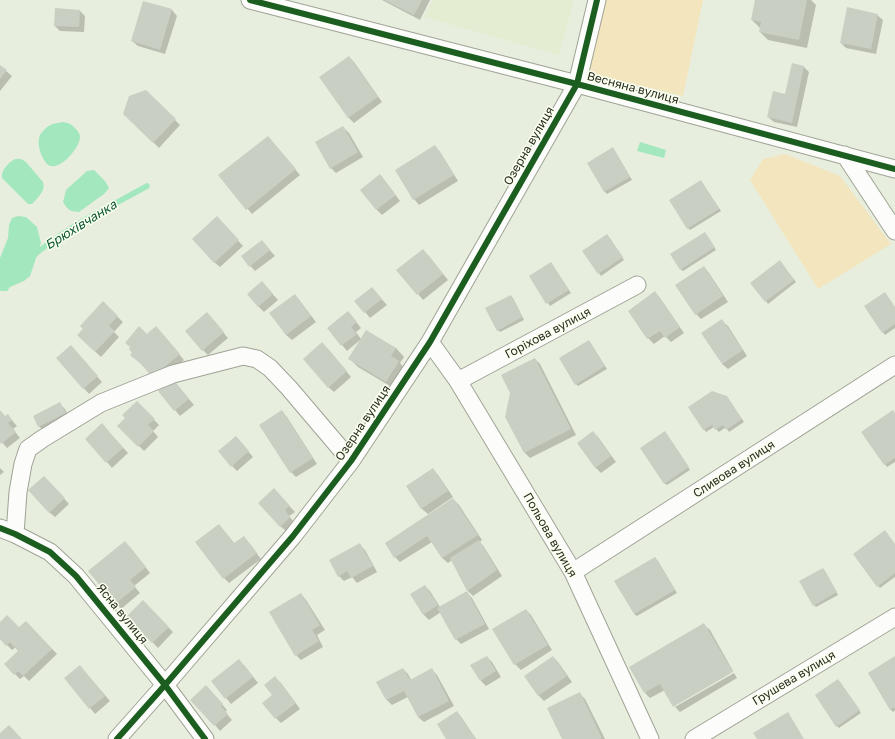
<!DOCTYPE html>
<meta charset="utf-8">
<style>
body{margin:0}
canvas{display:block;background:#e8eedd}
</style>
<canvas width="895" height="739"></canvas>
<script>
const ctx = document.querySelector('canvas').getContext('2d');
ctx.lineJoin = 'round';
function fillPath(path, color) {
  ctx.fillStyle = color;
  ctx.fill(path, 'evenodd');
}
function stroke(path, color, width, dash) {
  ctx.strokeStyle = color;
  ctx.lineWidth = width;
  ctx.lineCap = dash ? 'butt' : 'round';
  ctx.setLineDash(dash || []);
  ctx.stroke(path);
}
function label(font, color, halo, rows, align = 'center') {
  ctx.font = font + ' "Golos Text",sans-serif';
  ctx.lineWidth = 3;
  ctx.setLineDash([]);
  ctx.textBaseline = 'middle';
  ctx.strokeStyle = halo;
  ctx.fillStyle = color;
  for (const [text, x, y, turn = 0] of rows) {
    ctx.save();
    ctx.translate(x, y);
    ctx.rotate((+turn || 0) * Math.PI / 180);
    ctx.textAlign = isNaN(turn) ? turn : align;
    if (halo) ctx.strokeText(text, 0, 0);
    ctx.fillText(text, 0, 0);
    ctx.restore();
  }
}
const built = new Path2D(`
 M433,0H574L559,55L424,17Z`);
const green = new Path2D(`
 M600,0H703L683,96L587,73Z
 M785,154L840,176L891,244L818,289L750,180L763,159Z`);
const water = new Path2D(`
 M63,122C69,123 71,124 76,129C78,131 80,134 80,137C80,148 58,174 47,164C41,158 36,143 40,135C42,132 47,126 51,125C54,123 59,123 63,122Z
 M640,142L666,150L664,158L637,151Z
 M15,159H21L26,162L43,182C46,191 38,197 32,204H28L2,178C1,170 8,163 15,159Z
 M94,170L105,181L109,188L104,194L79,212C69,211 69,211 63,202L66,190L87,171Z
 M18,216L26,217L37,227L41,243L30,276L24,281L10,287L7,291H0V258L8,238L9,225L12,218Z`);
const shadow = new Path2D(`
 M382,0H430L420,20Z
 M756,0H811L816,5L807,48L768,40L760,32V28L752,20Z
 M144,2L172,10L177,16L165,54L138,46L132,41Z
 M79,10L85,16L84,32L60,31L55,26Z
 M877,15L883,20L876,54L846,48L841,43Z
 M349,57L354,62L382,102L354,123L348,117Z
 M793,65L804,67L809,72L797,127L774,122L768,117L786,95Z
 M0,66L12,76L0,91Z
 M146,91L180,125L159,148L124,113Z
 M343,127L349,133L363,157L336,173L331,168Z
 M273,143L300,175L252,214L220,176Z
 M435,146L440,152L458,181L419,205L414,199L396,171Z
 M615,151L632,180L607,194L605,192L588,163Z
 M385,181L400,201L382,215L377,210L361,190Z
 M701,181L721,211L690,230L688,228Z
 M222,223L243,246L220,267L214,262Z
 M707,236L716,250L683,271L681,269Z
 M609,237L624,260L601,276L583,251Z
 M262,241L275,256L255,271L242,257Z
 M428,255L448,280L423,300L418,294Z
 M551,263L571,293L550,306L530,276Z
 M782,264L796,282L768,304L766,301Z
 M704,267L709,273L728,302L701,319L696,314Z
 M262,282L278,300L264,312L258,306Z
 M372,288L387,305L370,318L356,301Z
 M655,293L660,298L684,333L671,342L665,336L654,344L648,338L629,311Z
 M295,295L300,301L316,322L292,340L286,335L271,313Z
 M511,296L513,298L524,320L500,332L498,330Z
 M103,303L123,322L114,332L119,337L101,357L83,340L84,329Z
 M865,307L895,308V328L885,335Z
 M353,318L361,328L356,332L361,339L396,348L404,357L400,363L406,370L395,389L358,367L350,359L360,340L347,351L328,328Z
 M212,319L228,338L208,355L203,350Z
 M722,321L728,326L747,356L728,369L722,364Z
 M156,327L184,360L158,382L147,369L131,355L147,335Z
 M591,344L607,369L578,386L576,384Z
 M328,349L351,377L334,392L328,387Z
 M76,352L102,382L89,394L57,358Z
 M535,359L540,364L576,435L530,458L525,453Z
 M178,386L194,405L180,416L159,391Z
 M726,396L744,422L729,432L726,427L719,432L714,427L706,432L689,407Z
 M137,402L159,425L153,431L158,437L144,451L119,426L126,418Z
 M60,404L65,409L70,419L44,432L39,426Z
 M0,411L5,417L8,415L15,424L17,426L13,429L20,438L7,448L0,440Z
 M282,412L287,417L317,464L296,477L291,472Z
 M895,414V462L887,467L863,432Z
 M107,430L128,453L112,468L107,462Z
 M593,432L598,437L616,462L601,473L595,467Z
 M667,435L690,470L667,485L664,483Z
 M241,443L253,457L237,471L232,466Z
 M0,468L4,472L0,475Z
 M433,469L438,475L453,497L428,514L422,509L407,487Z
 M49,482L69,504L55,517L49,512Z
 M279,495L295,512L289,516L295,523L286,531L280,526Z
 M453,499L459,505L482,540L480,542L484,547L502,576L473,596L468,591L452,560L448,563L442,558L432,542L400,562L395,557Z
 M219,525L235,544L249,543L261,559L229,583L224,578Z
 M359,544L365,550L377,572L357,583L352,577L344,581L339,576Z
 M895,544V577L880,588L878,586Z
 M130,547L150,573L134,586L140,593L121,609L89,571Z
 M655,558L658,561L677,593L637,616L634,614Z
 M823,569L825,571L838,595L816,607L814,605Z
 M425,586L430,591L440,607L467,593L472,598L489,629L461,644L456,639L441,612L429,620L424,615L411,595Z
 M301,594L306,600L325,630L317,635L323,647L301,660L296,655Z
 M143,602L173,632L158,648L128,617Z
 M526,610L531,615L552,650L521,670L515,664L494,630Z
 M26,622L57,654L29,681L24,676L20,679L5,664L19,651L16,647L12,650L0,638V624L19,629Z
 M704,625L710,630L733,671L674,705V706L665,690L650,698L645,693Z
 M487,657L492,662L501,677L486,686L481,681Z
 M553,657L558,662L572,682L544,701L539,696L525,676Z
 M895,658V710L893,712L890,709Z
 M244,665L258,683L231,704L212,681Z
 M80,666L110,701L95,714L65,678Z
 M403,669L408,674L411,680L432,670L437,675L454,706L424,722L418,717L408,697L392,705L387,700L377,682Z
 M734,673L737,678L680,712L675,707Z
 M275,678L281,683L300,709L281,723L276,718Z
 M840,682L861,713L839,728L837,726Z
 M211,692L227,710L225,712L232,720L220,731L215,725Z
 M579,693L585,699L605,739H563Z
 M457,712L462,718L476,739H447Z`);
const stream = new Path2D(`
 M32,257C66,227 108,208 147,186`);
const building = new Path2D(`
 M384,0H422L414,15Z
 M755,0H807L799,40L759,32L761,22L751,20Z
 M143,1L172,9L160,50L131,41Z
 M847,7L878,14L871,49L840,43Z
 M55,8L80,10L79,27L54,26Z
 M349,56L378,97L348,118L319,77Z
 M792,63L804,66L792,123L767,117L773,91L785,94Z
 M0,65L7,70L0,79Z
 M146,90L176,119L153,143L123,114L129,96Z
 M343,126L358,152L330,169L315,142Z
 M268,136L296,169L246,210L218,175Z
 M435,145L454,175L413,200L395,170Z
 M613,147L630,177L604,192L587,163Z
 M380,174L396,195L376,210L360,190Z
 M701,180L719,209L687,229L669,200Z
 M217,216L239,240L214,263L192,239Z
 M705,232L715,247L680,270L670,254Z
 M607,234L623,257L598,274L582,251Z
 M262,240L270,250L249,267L241,256Z
 M423,249L443,274L417,295L396,270Z
 M780,260L794,280L765,302L750,283Z
 M551,262L569,290L546,304L529,276Z
 M704,266L723,296L695,315L675,285Z
 M262,281L273,294L258,307L247,294Z
 M372,287L382,299L364,313L354,301Z
 M655,291L680,327L665,338L660,331L647,339L628,311Z
 M885,292L895,307V324L882,333L864,306Z
 M295,294L311,316L286,335L269,313Z
 M511,295L522,317L497,331L485,308Z
 M103,301L118,316L109,326L115,331L95,352L77,335L83,329L80,326Z
 M348,311L357,322L351,327L357,334L341,346L327,328Z
 M207,312L224,332L202,351L185,331Z
 M722,319L743,350L722,364L701,333Z
 M139,326L147,334L156,326L180,354L152,377L141,364L130,355L132,353L129,349L130,347L125,343Z
 M366,330L396,348L391,356L399,361L386,382L348,359Z
 M589,340L605,366L575,385L559,358Z
 M322,342L347,371L328,388L303,359Z
 M71,345L98,376L83,389L56,358Z
 M535,358L571,429L524,453L505,417L510,393L501,375Z
 M173,379L189,399L174,411L158,391Z
 M712,391L727,396L742,419L726,430L723,425L715,430L712,425L703,430L688,407Z
 M137,401L155,419L148,425L154,431L138,447L117,426L125,418L122,415Z
 M60,402L66,413L38,427L33,416Z
 M0,410L5,416L8,414L12,420L8,423L16,432L1,444L0,442Z
 M282,410L313,458L290,473L259,425Z
 M893,410L895,413V458L884,465L861,432Z
 M102,423L123,448L106,463L85,439Z
 M593,431L611,456L595,468L577,443Z
 M665,431L689,467L664,484L640,448Z
 M236,436L249,451L231,467L218,451Z
 M433,468L448,491L421,509L406,486Z
 M44,476L65,498L49,513L28,490Z
 M274,488L290,506L285,510L290,517L280,527L258,503Z
 M453,498L478,535L442,558L427,536L394,558L385,543Z
 M219,524L234,543L244,536L257,553L223,579L195,542Z
 M885,530L895,544V573L877,587L853,554Z
 M479,540L497,570L467,591L450,558Z
 M125,541L146,567L130,580L136,587L115,604L88,571Z
 M360,543L373,566L351,578L347,571L338,577L329,560Z
 M655,557L675,590L634,614L614,581Z
 M823,568L837,592L813,606L799,581Z
 M425,585L438,605L423,615L410,594Z
 M467,591L485,624L455,640L437,608Z
 M301,593L320,625L312,630L319,641L295,656L269,612Z
 M143,600L169,627L152,643L126,617Z
 M526,609L548,645L514,665L492,629Z
 M7,615L19,627L26,621L52,649L23,676L18,671L14,675L4,664L18,651L10,642L6,646L0,639V622Z
 M704,623L733,672L673,707L660,684L644,693L629,667Z
 M487,656L496,671L480,681L470,665Z
 M553,656L567,676L538,696L524,676Z
 M895,656V707L890,710L868,673Z
 M239,659L253,677L225,699L211,681Z
 M80,665L105,696L89,709L64,678Z
 M403,668L410,680L432,668L449,701L418,717L404,691L386,700L376,682Z
 M275,676L296,703L275,719L262,703L272,695L264,685Z
 M838,679L860,710L836,727L815,695Z
 M206,685L223,704L221,706L228,714L214,726L190,700Z
 M580,692L602,738L599,739H562L547,708Z
 M457,711L475,738L474,739H446L437,724Z
 M788,712L804,739H757L753,733Z
 M9,725L22,739H0V733Z`);
const minor = new Path2D(`
 M250,0L577,84L895,169
 M845,155L895,231
 M430,342L458,381L573,572L650,739
 M458,381L637,285
 M0,528L15,534L50,552L76,576L165,685L205,739
 M15,534L18,492L23,464L28,449L42,439L101,403L173,374L243,356L257,359L270,368L289,388L351,461
 M573,572L895,365
 M117,739L165,685L293,536L351,461L430,342L577,84L597,0
 M694,739L895,617`);
const cycleway = new Path2D(`
 M250,0L577,84L895,169
 M0,528L15,534L50,552L76,576L165,685L205,739
 M117,739L165,685L293,536L351,461L430,342L577,84L597,0`);
const streetNames = [
 ["Весняна вулиця",633,88,15],
 ["Озерна вулиця",529,146,-60],
 ["Горіхова вулиця",548,333,-28],
 ["Озерна вулиця",363,423,-56],
 ["Сливова вулиця",734,469,-33],
 ["Польова вулиця",550,535,60],
 ["Ясна вулиця",122,614,51],
 ["Грушева вулиця",794,678,-31]
];
const waterNames = [
 ["Брюхівчанка",81,225,-32]
];
fillPath(built, '#e4ecd1');
fillPath(green, '#f3e5bd');
fillPath(water, '#a3e7bf');
fillPath(shadow, '#0003');
stroke(stream, '#a3e7bf', 5.5);
fillPath(building, '#c9cfc3');
stroke(minor, '#9fa397', 19);
stroke(minor, '#fcfcfa', 17);
stroke(cycleway, '#1b5e20', 6);
label('12px', '#2b2e23', '#faffee', streetNames);
label('italic 13px', '#0d5738', '#faffee', waterNames);
</script>
